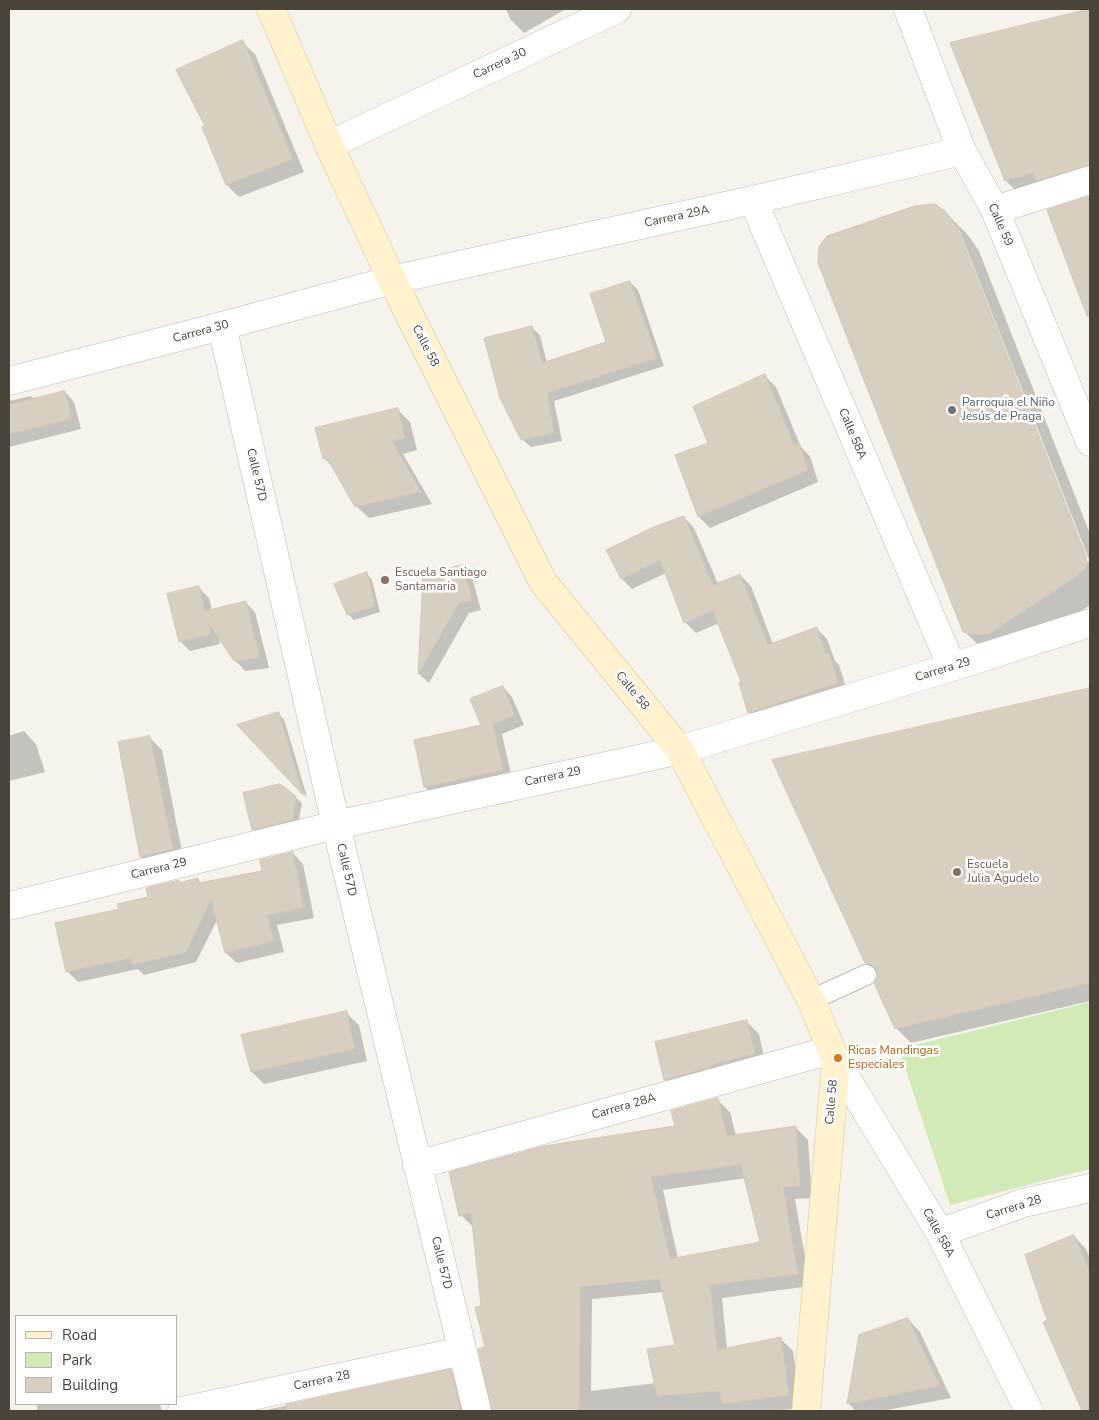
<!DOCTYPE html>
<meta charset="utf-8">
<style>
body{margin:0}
#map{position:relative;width:1099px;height:1420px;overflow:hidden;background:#f6f3ec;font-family:"Nunito Sans",sans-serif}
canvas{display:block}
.frame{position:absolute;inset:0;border:10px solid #4b4439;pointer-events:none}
.legend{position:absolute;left:15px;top:1315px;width:162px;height:90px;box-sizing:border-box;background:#fff;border:1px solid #b7b4b0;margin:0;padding:6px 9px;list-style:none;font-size:15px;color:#4b4439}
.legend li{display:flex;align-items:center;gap:10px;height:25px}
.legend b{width:25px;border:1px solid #b7b4b0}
</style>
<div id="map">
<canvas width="1099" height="1420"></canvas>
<div class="frame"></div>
<ul class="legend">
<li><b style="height:6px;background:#fff3cd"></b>Road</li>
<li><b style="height:14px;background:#d2eab5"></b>Park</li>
<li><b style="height:14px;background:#d8cfc1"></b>Building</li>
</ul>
</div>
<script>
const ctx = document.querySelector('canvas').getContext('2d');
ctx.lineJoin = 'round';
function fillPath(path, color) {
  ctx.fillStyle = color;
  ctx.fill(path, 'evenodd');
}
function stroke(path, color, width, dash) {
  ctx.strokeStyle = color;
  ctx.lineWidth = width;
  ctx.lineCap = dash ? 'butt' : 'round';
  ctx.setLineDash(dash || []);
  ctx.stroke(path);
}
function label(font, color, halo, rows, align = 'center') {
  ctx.font = font + ' "Nunito Sans",sans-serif';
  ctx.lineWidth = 5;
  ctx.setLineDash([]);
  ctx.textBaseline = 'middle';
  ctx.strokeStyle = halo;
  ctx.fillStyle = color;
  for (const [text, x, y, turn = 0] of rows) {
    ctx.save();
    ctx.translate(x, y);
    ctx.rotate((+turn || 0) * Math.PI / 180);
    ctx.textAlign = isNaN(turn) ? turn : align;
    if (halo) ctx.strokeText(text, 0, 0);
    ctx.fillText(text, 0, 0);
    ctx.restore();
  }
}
const green = new Path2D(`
 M1090,1002V1169L950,1205L899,1049Z`);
const shadow = new Path2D(`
 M506,9H566L524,33L510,19Z
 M1090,10V193L1029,203L1006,181L952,44Z
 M242,42L255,54L304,172L239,197L227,185L207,126Z
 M1090,197V306L1081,298L1049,211Z
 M945,212L968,235L979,251L1090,534V605L1012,657L988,654L964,631ZM955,227H958L1090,562H1087Z
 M630,282L638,290L664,366L554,401L562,441L531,447L522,439L531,327L540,335L547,363L608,343Z
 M765,376L776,387L801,447L810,456L818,482L710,528L699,517L676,456L710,443Z
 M65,392L74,402L81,429L9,447V451V401L31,396L35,400Z
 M397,409L410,422L417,450L403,454L432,504L369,518L356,506L335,469L324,458Z
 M684,517L694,528L718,584L740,575L751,586L773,644L816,628L827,639L835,661L839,665L848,694L760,723L749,712L743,683L719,623L696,633L685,622L666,573L632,589L622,579L608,551Z
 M462,567L472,577L481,610L469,613L429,683L419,674L424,576Z
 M367,574L372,580L380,612L354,620L348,614Z
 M199,588L209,598L212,611L245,602L255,612L269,668L245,671L235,660L218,635L220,644L190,651L180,641Z
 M503,687L512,697L524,725L502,734L512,779L434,796L425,787L483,726Z
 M1090,690V1001L911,1043L896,1028L879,975L866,963L773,761Z
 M278,714L284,719L307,797L239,726Z
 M24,731L36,744L45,772L9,781V736Z
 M150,738L162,750L184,862L154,869L141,857L119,743Z
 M295,797L302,803L298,825L259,835L253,829Z
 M293,853L303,864L314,918L277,925L284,952L237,963L226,953L218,918L196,962L144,975L138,969L78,982L68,972L57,923L120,910L149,898L178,881L181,884L197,879L202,884L264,872Z
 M346,1013L359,1025L367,1061L264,1084L252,1072L243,1036Z
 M747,1022L759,1034L766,1066L677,1092L665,1080Z
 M717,1099L730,1112L736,1136L795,1127L808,1140L812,1198L795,1199L810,1286L722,1298L727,1349L780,1338L793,1351L801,1408L774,1411H493L474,1228L461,1215L676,1127ZM746,1178L761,1243L678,1259L663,1190ZM663,1292L677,1346L656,1383L591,1391L592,1299Z
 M1074,1236L1086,1249L1090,1258V1411H1084L1045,1322L1048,1321Z
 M908,1319L920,1332L951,1398L882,1411H856L848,1403Z
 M451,1371L463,1383L470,1411H261Z
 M37,1404H160L162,1411H37Z`);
const building = new Path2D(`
 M1090,9V165L1036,181L1034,173L1005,181L950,43Z
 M243,40L293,159L226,185L202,127L205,126L176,70Z
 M1090,196V316H1087L1047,210Z
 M935,204L945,211L957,227L1086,556L1087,566L1077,576L989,634L975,635L963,632L818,263L819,247L827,236L915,206Z
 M630,281L657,358L547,393L554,433L521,440L500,398L484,338L532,326L542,363L606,342L590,294Z
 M765,374L794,445L799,443L808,470L698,517L675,455L708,443L693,407Z
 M65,391L72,419L9,434V405Z
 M398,408L405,438L392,441L421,492L355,507L327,458L323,459L315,428Z
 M684,516L713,585L740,574L768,645L817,627L826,654L829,653L838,683L748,713L739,683L741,682L713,611L684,623L660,560L621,579L606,550L654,527Z
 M463,565L472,600L459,603L418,674L423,575Z
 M367,572L375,606L347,615L334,584Z
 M199,586L205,611L246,601L260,658L234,661L208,622L211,634L179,642L167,594Z
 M503,686L515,715L493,724L503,770L424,787L414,740L481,725L470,699Z
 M1090,688V983L895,1029L874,983L878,977L877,970L872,965L865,963L772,760Z
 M279,712L303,795L237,725Z
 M150,736L173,849L140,857L118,742Z
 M280,784L296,796L293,820L252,830L243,793Z
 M293,852L304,908L267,915L274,941L225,953L211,899L186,952L132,965L131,958L66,972L55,923L119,909L117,904L148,897L146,888L179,880V883L198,878L199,883L262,871L260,860Z
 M347,1011L355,1049L251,1072L241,1035Z
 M747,1020L755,1054L710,1065L711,1067L664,1080L655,1042Z
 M718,1098L727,1136L796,1126L800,1186L783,1187L798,1274L710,1285L717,1350L781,1337L789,1395L722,1404L720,1391L657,1396L647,1349L675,1345L659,1279L580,1287L579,1411H492L478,1349L485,1347L475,1307L481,1306L471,1213L459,1216L449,1172L544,1146L675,1126L671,1111ZM741,1165L760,1242L670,1259L651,1177Z
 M1074,1235L1090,1273V1411H1082L1043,1322L1047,1320L1025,1255Z
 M908,1318L940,1386L847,1404L859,1335Z
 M451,1369L461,1411H286V1405Z`);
const lane = new Path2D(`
 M811,1000L866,975`);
const street = new Path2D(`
 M908,9L962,151L995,210L1090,442
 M329,145L617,9
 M753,200L952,667
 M995,210L1090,180
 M222,326L336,825L477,1411
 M9,381L222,326L392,280L753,200L962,151
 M9,906L336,825L680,750L952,667L1090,623
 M836,1061L940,1233L1029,1411
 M417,1165L831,1050
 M940,1233L1023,1203L1090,1188
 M182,1411L462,1351`);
const secondary = new Path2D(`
 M271,9L329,145L392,280L543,582L680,750L811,1000L836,1061L806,1411`);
const markers = [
 [952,410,5,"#6b7280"],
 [385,580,5,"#8d6e63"],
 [957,872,5,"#8d6e63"],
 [838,1058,5,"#e8710a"]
];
const streetNames = [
 ["Carrera 30",500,64,-25],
 ["Carrera 29A",677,217,-12],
 ["Calle 59",1000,225,66],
 ["Carrera 30",201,332,-15],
 ["Calle 58",425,346,63],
 ["Calle 58A",852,434,67],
 ["Calle 57D",256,475,77],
 ["Carrera 29",943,670,-17],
 ["Calle 58",632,691,51],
 ["Carrera 29",553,777,-12],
 ["Carrera 29",159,869,-14],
 ["Calle 57D",346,870,77],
 ["Calle 58",832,1102,-85],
 ["Carrera 28A",624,1107,-16],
 ["Carrera 28",1014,1208,-17],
 ["Calle 58A",938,1233,61],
 ["Calle 57D",441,1263,76],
 ["Carrera 28",322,1381,-12]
];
const worshipNames = [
 ["Parroquia el Niño",962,403],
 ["Jesús de Praga",962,417]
];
const educationNames = [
 ["Escuela Santiago",395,573],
 ["Santamaria",395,587],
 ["Escuela",967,865],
 ["Julia Agudelo",967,879]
];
const foodNames = [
 ["Ricas Mandingas",848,1051],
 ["Especiales",848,1065]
];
fillPath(green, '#d2eab5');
fillPath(shadow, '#0003');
fillPath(building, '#d8cfc1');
stroke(building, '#d3c7b4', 1);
stroke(lane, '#c2bbae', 22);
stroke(street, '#c2bbae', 29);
stroke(secondary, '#d6c79b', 29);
stroke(lane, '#fff', 20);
stroke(street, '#fff', 28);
stroke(secondary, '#fff3cd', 28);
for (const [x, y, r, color] of markers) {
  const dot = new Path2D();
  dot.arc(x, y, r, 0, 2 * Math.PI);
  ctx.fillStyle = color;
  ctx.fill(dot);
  stroke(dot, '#fff', 2);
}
label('12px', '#4b4439', '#fff', streetNames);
label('12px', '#5b616d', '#fff', worshipNames, 'left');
label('12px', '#785e54', '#fff', educationNames, 'left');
label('12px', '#c56008', '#fff', foodNames, 'left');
</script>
